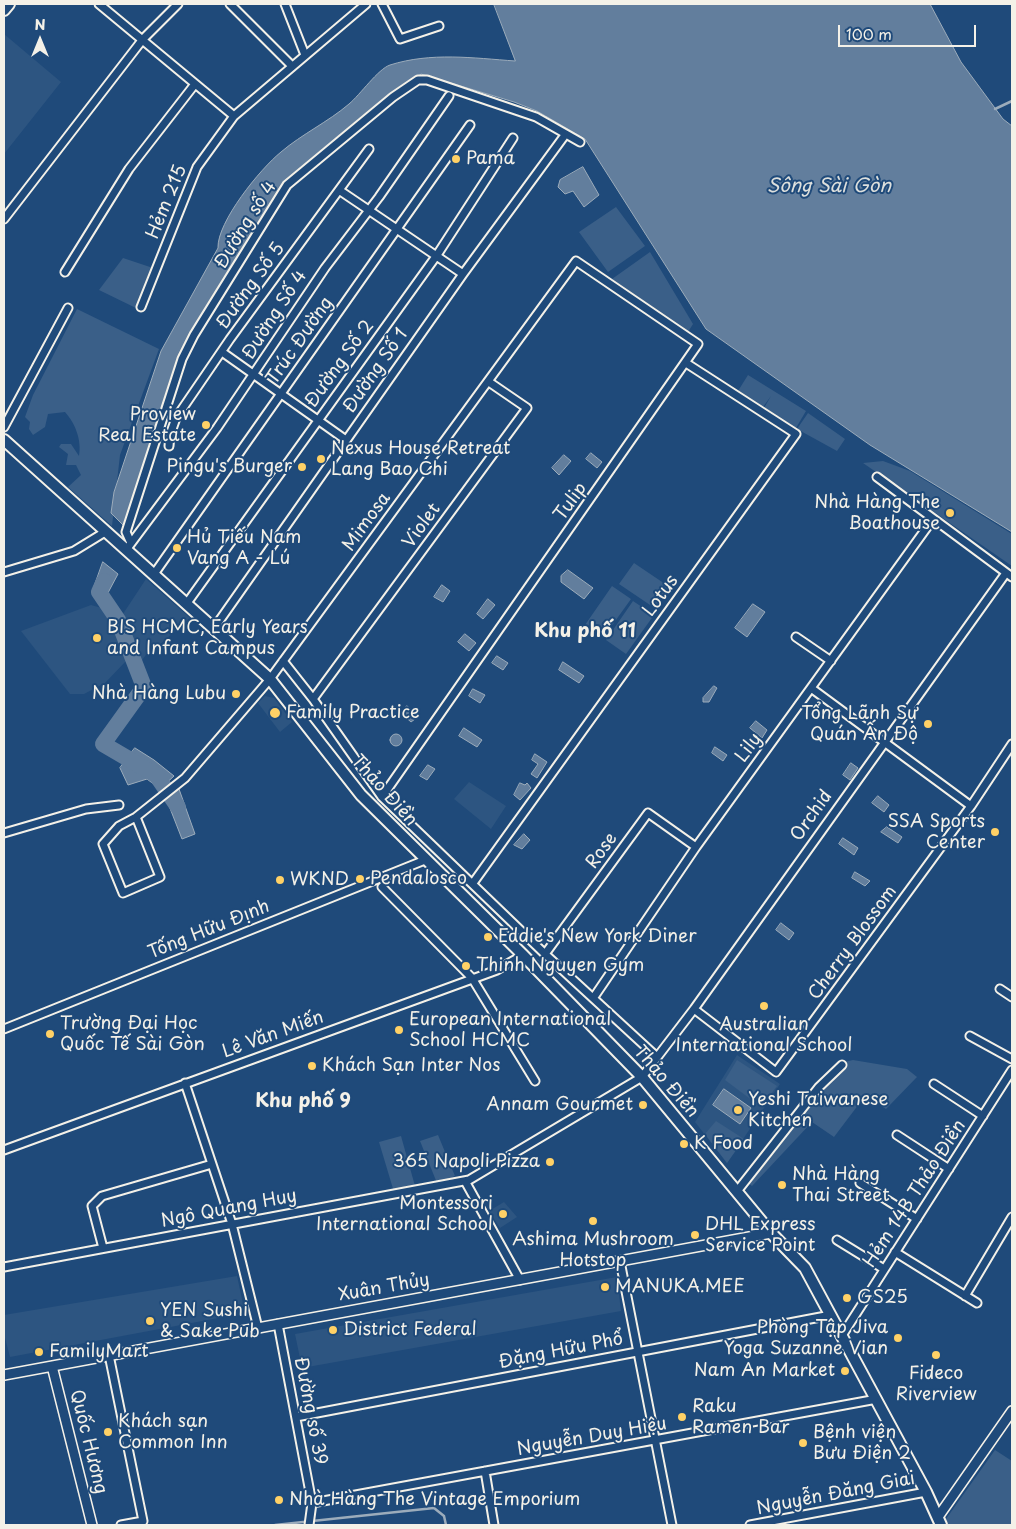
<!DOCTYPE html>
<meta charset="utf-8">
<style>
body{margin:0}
#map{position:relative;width:1016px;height:1529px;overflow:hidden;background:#1f4a7a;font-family:"Playpen Sans",sans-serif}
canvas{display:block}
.frame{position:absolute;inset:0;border:5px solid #f4f1e8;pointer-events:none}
.north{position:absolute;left:15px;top:15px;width:50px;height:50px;-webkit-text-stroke:4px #1f4a7a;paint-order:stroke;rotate:0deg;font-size:14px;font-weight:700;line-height:20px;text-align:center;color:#f4f1e8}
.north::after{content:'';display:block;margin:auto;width:18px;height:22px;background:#f4f1e8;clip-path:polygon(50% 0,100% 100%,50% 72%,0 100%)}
.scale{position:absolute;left:838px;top:25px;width:138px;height:22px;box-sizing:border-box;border:2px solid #f4f1e8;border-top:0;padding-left:6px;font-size:15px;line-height:18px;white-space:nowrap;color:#f4f1e8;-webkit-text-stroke:4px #1f4a7a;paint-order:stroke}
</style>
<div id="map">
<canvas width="1016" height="1529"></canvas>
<div class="frame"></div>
<div class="north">N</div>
<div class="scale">100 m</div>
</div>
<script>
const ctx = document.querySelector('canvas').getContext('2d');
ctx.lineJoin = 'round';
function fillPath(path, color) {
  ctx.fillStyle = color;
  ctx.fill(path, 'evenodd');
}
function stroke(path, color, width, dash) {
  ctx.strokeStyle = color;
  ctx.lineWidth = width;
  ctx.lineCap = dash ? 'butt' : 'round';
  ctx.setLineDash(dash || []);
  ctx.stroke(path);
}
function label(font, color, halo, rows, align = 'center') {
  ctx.font = font + ' "Playpen Sans",sans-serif';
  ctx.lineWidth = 4;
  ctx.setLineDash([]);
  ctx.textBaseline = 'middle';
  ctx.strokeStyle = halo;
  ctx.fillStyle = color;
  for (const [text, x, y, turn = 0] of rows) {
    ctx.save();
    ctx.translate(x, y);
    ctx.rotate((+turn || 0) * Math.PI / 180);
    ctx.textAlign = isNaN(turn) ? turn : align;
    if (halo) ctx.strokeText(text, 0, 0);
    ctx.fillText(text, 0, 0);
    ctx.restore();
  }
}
const built = new Path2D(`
 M4,34L61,82L4,154Z
 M146,579L190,618L158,646L153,645L140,663L126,661L105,683L84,694H70L21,631L91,605L109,610L119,620Z
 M265,696L274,698L292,722L280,732L258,703Z
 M469,782L506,806L491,829L454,799Z
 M737,1055L780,1084L727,1163L695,1122Z
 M504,1202L517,1217L500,1228L489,1211Z
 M237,1276L245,1313L10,1357L4,1334V1315Z
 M617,1277L621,1311L302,1368L295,1334Z`);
const green = new Path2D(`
 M616,207L645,246L608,272L579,232Z
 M650,252L693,324L688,332L612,279Z
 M123,258L153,268L138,309L99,290Z
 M77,309L159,349L120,455L112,526L68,487L81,475L76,465H66L68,454L59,447L61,444H71L79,456C82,440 75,423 65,412L48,414L45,427L33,435L29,429L30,422L25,417L33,395Z
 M748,375L806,411L796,428L764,408L771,396L763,407L738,391Z
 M808,413L845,439L837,451L797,429Z
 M883,461L910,471L1012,534V566L863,463Z
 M634,563L671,588L656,609L619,584Z
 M612,586L631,599L603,638L585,625Z
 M633,601L654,615L626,654L606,640Z
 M737,1060L777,1086L761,1107L725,1080Z
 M853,1060L907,1069L917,1077L886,1109L865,1096L834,1137L812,1122L752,1186L746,1181L840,1063Z
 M716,1121L744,1139L727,1163L705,1134Z
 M438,1135L455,1176L437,1183L420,1141Z
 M401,1136L415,1186L394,1192L379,1142Z
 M995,1450L1012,1461V1525H948L946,1519Z`);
const water = new Path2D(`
 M494,4H930L961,62L1003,119L1012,126V532L870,445L706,329L585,139L537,111L514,102L421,74L282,184L179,354V360L125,524L123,525L111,513L114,492L161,351L218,248C217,222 260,169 281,152C302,134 328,122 349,104C360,95 378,69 390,65C431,52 473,58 515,61Z
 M583,167L599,195L584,207L573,191L565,194L558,187L560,180Z
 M591,453L602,462L597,468L586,459Z
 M564,455L571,461L559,475L552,468Z
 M103,562L118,574L102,604L92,593Z
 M568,570L593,588L584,599L561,582V576Z
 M442,585L450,591L443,602L434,597Z
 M488,599L495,605L483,619L477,614Z
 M753,604L765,612L747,637L735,628Z
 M465,634L476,643L469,651L458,642Z
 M497,656L508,663L503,670L492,663Z
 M563,662L584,676L579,683L559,670Z
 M714,686L717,688L709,702H703V698Z
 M473,689L485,695L480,703L469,696Z
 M407,706L419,716L411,722L401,713Z
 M756,721L767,730L762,738L750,728Z
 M464,728L482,740L477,747L459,736Z
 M390 740a6 6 0 1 1 12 0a6 6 0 1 1-12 0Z
 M715,747L727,755L723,761L712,753Z
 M135,748L154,760L174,776L160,789L147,779L128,785L120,768Z
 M535,754L547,762L537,778L531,774L538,764L532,760Z
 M851,763L858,768L850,780L843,775Z
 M428,765L435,769L427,780L420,776Z
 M520,783L525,785L527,783L531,788L520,800L514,795Z
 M179,789L195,834L182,839L166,798Z
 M878,796L889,805L884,812L872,803Z
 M887,827L902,837L898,843L881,832Z
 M524,834L530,840L522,849L514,845Z
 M843,838L858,848L854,855L839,844Z
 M855,872L870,881L865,886L852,878Z
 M781,923L794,933L789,940L776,930Z
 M724,1089L751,1108L740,1124L713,1105Z`);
const stream = new Path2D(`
 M995,109L1012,101
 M275,1525L434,1508L444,1516L446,1525`);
const river = new Path2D(`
 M104,581L99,592L118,620L144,687L103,744L156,775L178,807`);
const minor = new Path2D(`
 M99,4L234,116
 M230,4L292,66
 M285,4L305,55
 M382,4L400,39L439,26
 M339,190L463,274
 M4,219L143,39L178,4
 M65,272L129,169L195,84
 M141,307L197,167L234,116L366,4
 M222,352L346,440
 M4,427L68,308
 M169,446L170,435L176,418L230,339L369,149
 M877,477L1012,577
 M131,543L126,532L182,359L194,335L287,185L393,97L418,80H427L536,117L580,142
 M129,546L217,428L325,268L379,197L449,96
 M4,572L74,551L105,532
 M154,574L470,125
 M187,603L437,255L513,138
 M215,627L463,274L565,135
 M796,637L831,661
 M283,661L313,699L382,797L545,954L657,1057
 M811,688L971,806
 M313,699L527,408L489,382
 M136,817L160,877L123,893L103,844L119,826L136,817L185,778L270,679L576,261L698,344L382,797
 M4,833L86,809L119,805
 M473,883L796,434L686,363
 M382,887L472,978L535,1081
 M545,954L648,813L696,847
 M1000,989L1012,997
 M594,997L696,847L933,519
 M694,1009L776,1072L971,806L1012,744
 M4,1029L425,860
 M970,1036L1012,1059
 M185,1083L232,1224L258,1328
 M934,1084L983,1116
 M897,1135L949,1169
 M4,1150L497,970L523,955
 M465,1181L520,1280
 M860,1183L917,1219
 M738,1190L819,1087L842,1065
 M837,1240L884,1269
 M103,1248L92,1206L102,1196L212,1164
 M895,1252L977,1303
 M620,1261L672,1525
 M4,1267L469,1180L642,1077L694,1009L1006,573
 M965,1296L1012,1217
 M278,1324L312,1503L309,1525
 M843,1334L1012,1070
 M109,1355L143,1521L121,1525
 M296,1417L831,1315
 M485,1471L494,1525
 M312,1503L877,1399
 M750,1525L926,1492`);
const tertiary = new Path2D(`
 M52,1366L92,1525
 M4,1375L771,1233
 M938,1517L1012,1411`);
const secondary = new Path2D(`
 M4,10L9,4
 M4,440L270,679L361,795L523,955L642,1077L771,1233L805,1268L926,1492L941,1525`);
const markers = [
 [456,159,5,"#ffd166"],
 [206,425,5,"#ffd166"],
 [321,459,5,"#ffd166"],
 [302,467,5,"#ffd166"],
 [950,513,5,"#ffd166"],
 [177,548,5,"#ffd166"],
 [97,638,5,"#ffd166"],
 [236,694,5,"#ffd166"],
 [275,713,6,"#ffd166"],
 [928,724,5,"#ffd166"],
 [995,832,5,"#ffd166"],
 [360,879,5,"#ffd166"],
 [280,880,5,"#ffd166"],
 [488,937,5,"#ffd166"],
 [466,966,5,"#ffd166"],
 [764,1006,5,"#ffd166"],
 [399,1030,5,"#ffd166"],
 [50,1034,5,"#ffd166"],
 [312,1066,5,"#ffd166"],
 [643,1105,5,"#ffd166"],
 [738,1110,5,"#ffd166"],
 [684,1144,5,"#ffd166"],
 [550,1162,5,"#ffd166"],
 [782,1185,5,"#ffd166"],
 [503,1214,5,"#ffd166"],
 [593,1221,5,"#ffd166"],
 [695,1235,5,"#ffd166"],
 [605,1287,5,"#ffd166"],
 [847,1298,5,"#ffd166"],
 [150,1321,5,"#ffd166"],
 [333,1330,5,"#ffd166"],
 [898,1338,5,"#ffd166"],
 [39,1352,5,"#ffd166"],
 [936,1355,5,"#ffd166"],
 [845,1371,5,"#ffd166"],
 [682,1417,5,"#ffd166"],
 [108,1432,5,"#ffd166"],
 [803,1443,5,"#ffd166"],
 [279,1500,5,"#ffd166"]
];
const poiNames = [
 ["Pama",466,159],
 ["Proview",196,415,"right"],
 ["Real Estate",196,436,"right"],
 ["Nexus House Retreat",331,449],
 ["Lang Bao Chi",331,470],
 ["Pingu's Burger",292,467,"right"],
 ["Nhà Hàng The",940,503,"right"],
 ["Boathouse",940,524,"right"],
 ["Hủ Tiếu Nam",187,538],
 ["Vang A - Lú",187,559],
 ["BIS HCMC, Early Years",107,628],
 ["and Infant Campus",107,649],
 ["Nhà Hàng Lubu",226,694,"right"],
 ["Family Practice",286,713],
 ["Tổng Lãnh Sự",918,714,"right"],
 ["Quán Ấn Độ",918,735,"right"],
 ["SSA Sports",985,822,"right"],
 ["Center",985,843,"right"],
 ["Pendalosco",370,879],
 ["WKND",290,880],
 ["Eddie's New York Diner",498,937],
 ["Thinh Nguyen Gym",476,966],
 ["European International",409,1020],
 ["School HCMC",409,1041],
 ["Trường Đại Học",60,1024],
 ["Quốc Tế Sài Gòn",60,1045],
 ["Australian",764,1025,"center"],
 ["International School",764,1046,"center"],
 ["Khách Sạn Inter Nos",322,1066],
 ["Yeshi Taiwanese",748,1100],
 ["Kitchen",748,1121],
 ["Annam Gourmet",633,1105,"right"],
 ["K Food",694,1144],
 ["365 Napoli Pizza",540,1162,"right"],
 ["Nhà Hàng",792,1175],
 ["Thai Street",792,1196],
 ["Montessori",493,1204,"right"],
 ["International School",493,1225,"right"],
 ["DHL Express",705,1225],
 ["Service Point",705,1246],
 ["Ashima Mushroom",593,1240,"center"],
 ["Hotstop",593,1261,"center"],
 ["MANUKA.MEE",615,1287],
 ["GS25",857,1298],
 ["YEN Sushi",160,1311],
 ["& Sake Pub",160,1332],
 ["Phòng Tập Jiva",888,1328,"right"],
 ["Yoga Suzanne Vian",888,1349,"right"],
 ["District Federal",343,1330],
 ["FamilyMart",49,1352],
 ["Nam An Market",835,1371,"right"],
 ["Fideco",936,1374,"center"],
 ["Riverview",936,1395,"center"],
 ["Raku",692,1407],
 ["Ramen Bar",692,1428],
 ["Khách sạn",118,1422],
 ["Common Inn",118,1443],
 ["Bệnh viện",813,1433],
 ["Bưu Điện 2",813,1454],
 ["Nhà Hàng The Vintage Emporium",289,1500]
];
const streetNames = [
 ["Hẻm 215",167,202,-68],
 ["Đường số 4",246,225,-58],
 ["Đường Số 5",251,286,-54],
 ["Đường Số 4",275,315,-57],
 ["Trúc Đường",300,341,-55],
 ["Đường Số 2",340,364,-54],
 ["Đường Số 1",376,371,-55],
 ["Tulip",571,502,-55],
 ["Mimosa",367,522,-54],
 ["Violet",422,526,-54],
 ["Lotus",661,596,-54],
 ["Lily",749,748,-54],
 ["Thảo Điền",384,791,48],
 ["Orchid",812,816,-55],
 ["Rose",602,851,-54],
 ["Tống Hữu Định",209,930,-22],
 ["Cherry Blossom",853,943,-54],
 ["Lê Văn Miến",273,1035,-20],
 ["Thảo Điền",666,1082,49],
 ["Hẻm 14B Thảo Điền",915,1194,-57],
 ["Ngô Quang Huy",229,1209,-11],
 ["Xuân Thủy",384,1288,-10],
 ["Đặng Hữu Phổ",561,1351,-11],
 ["Đường số 39",310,1411,79],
 ["Nguyễn Duy Hiệu",592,1437,-10],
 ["Quốc Hương",88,1442,76],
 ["Nguyễn Đăng Giai",836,1494,-11]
];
const waterNames = [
 ["Sông Sài Gòn",829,187]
];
const neighbourhoodNames = [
 ["Khu phố 11",585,632],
 ["Khu phố 9",303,1102]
];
fillPath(built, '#2d5581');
fillPath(green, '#3a5f88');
fillPath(water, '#627e9d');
stroke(water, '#9cacbb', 1);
stroke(stream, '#9cacbb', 2.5);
stroke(river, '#627e9d', 16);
stroke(minor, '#f4f1e8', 11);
stroke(tertiary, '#f4f1e8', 12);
stroke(secondary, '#f4f1e8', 14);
stroke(minor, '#1f4a7a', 7);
stroke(tertiary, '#1f4a7a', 9);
stroke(secondary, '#1f4a7a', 10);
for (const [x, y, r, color] of markers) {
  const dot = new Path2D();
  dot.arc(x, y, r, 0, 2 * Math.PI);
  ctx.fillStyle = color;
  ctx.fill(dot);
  stroke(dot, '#1f4a7a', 2);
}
label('18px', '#f4f1e8', '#1f4a7a', poiNames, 'left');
label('18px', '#f4f1e8', '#1f4a7a', streetNames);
label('italic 19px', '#dee0dd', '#1f4a7a', waterNames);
label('bold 19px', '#f4f1e8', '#1f4a7a', neighbourhoodNames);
</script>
